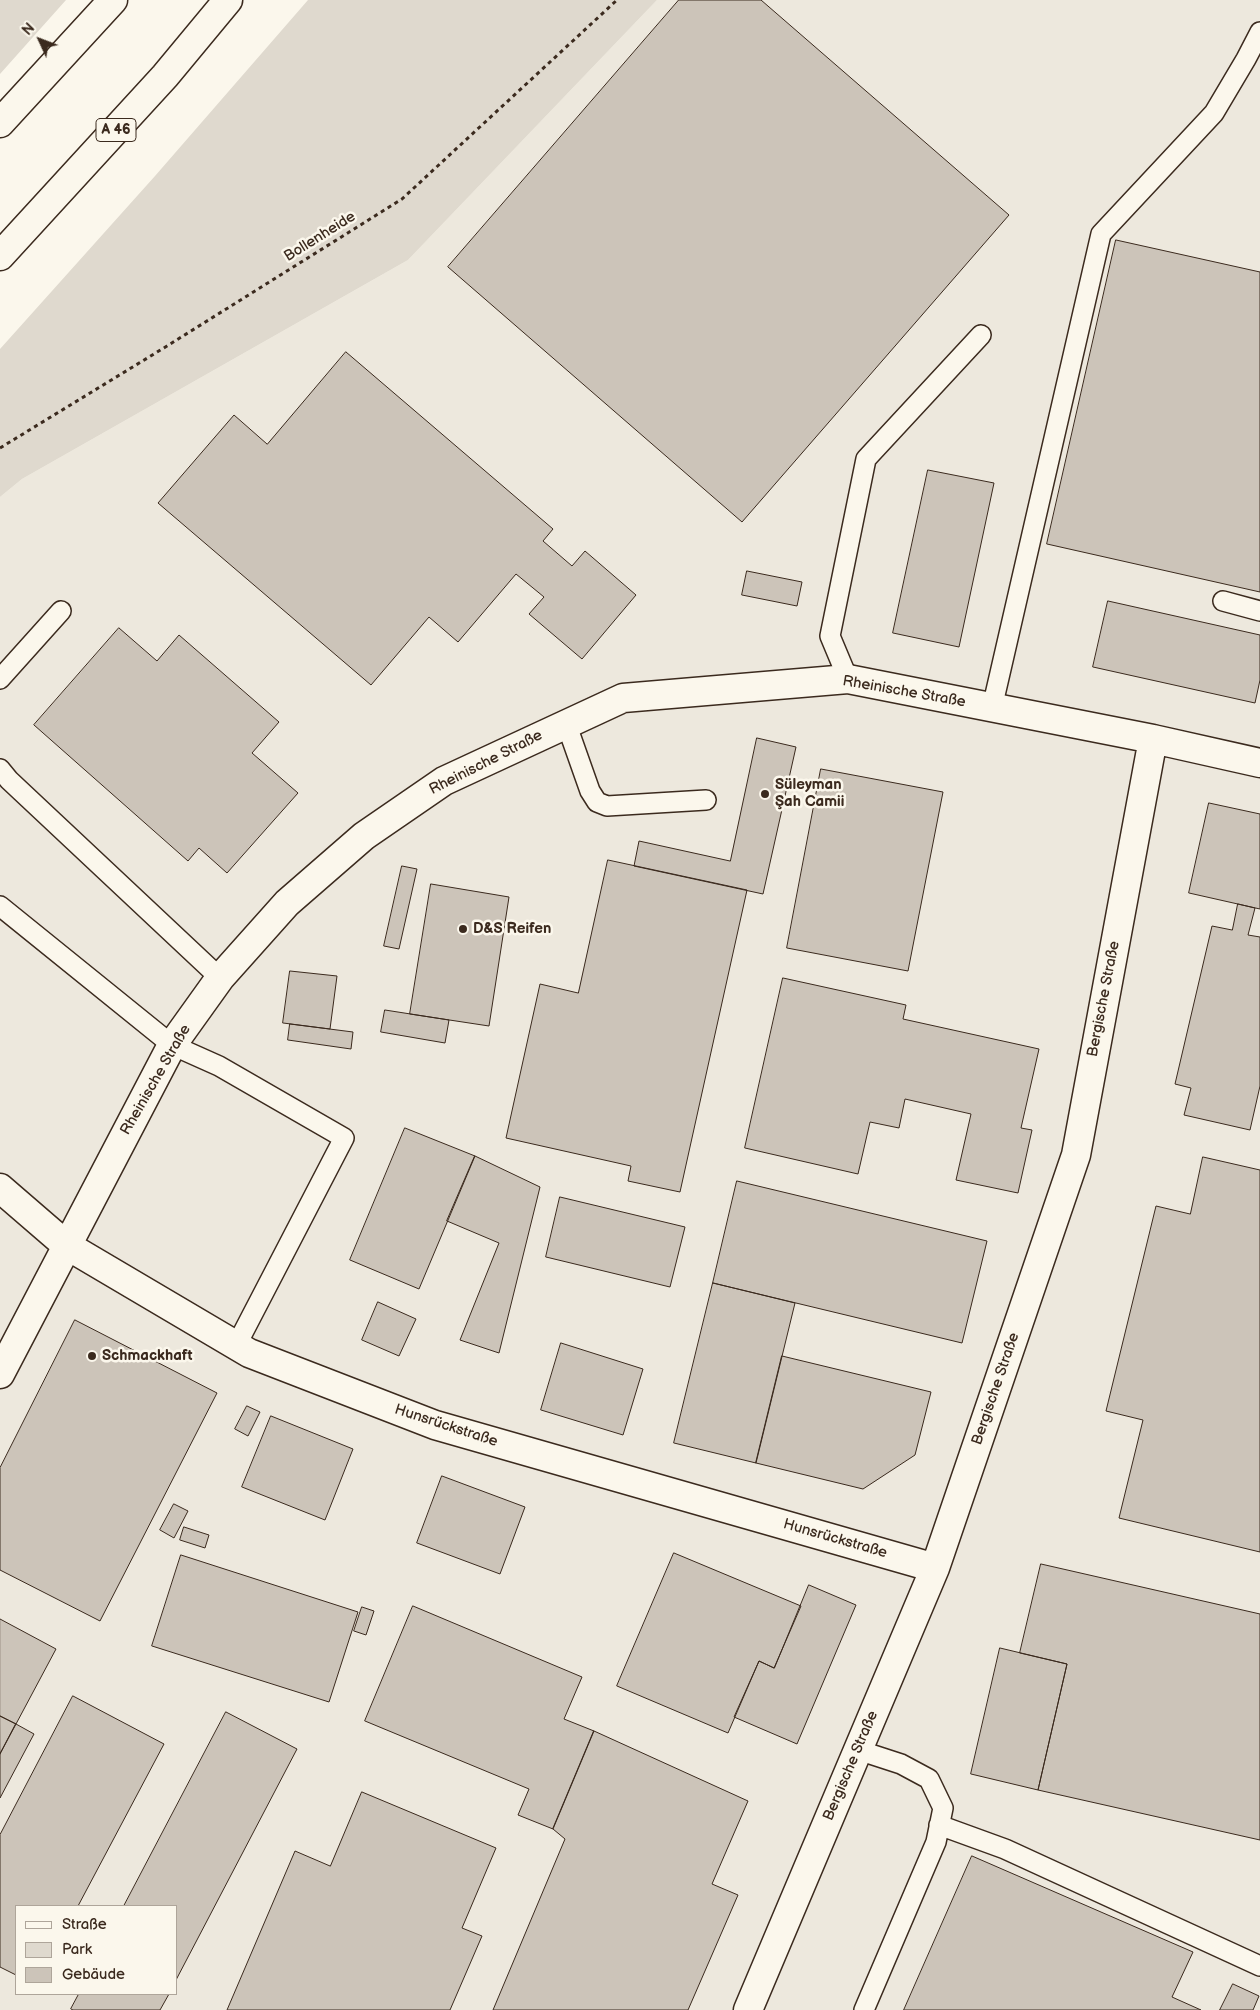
<!DOCTYPE html>
<meta charset="utf-8">
<style>
body{margin:0}
#map{position:relative;width:1260px;height:2010px;overflow:hidden;background:#fbf7ec;font-family:"Balsamiq Sans",sans-serif}
canvas{display:block}
.legend{position:absolute;left:15px;top:1905px;width:162px;height:90px;box-sizing:border-box;background:#fbf7ec;border:1px solid #aea59a;margin:0;padding:6px 9px;list-style:none;font-size:15px;color:#3b2a1e}
.legend li{display:flex;align-items:center;gap:10px;height:25px}
.legend b{width:25px;border:1px solid #aea59a}
.north{position:absolute;left:15px;top:15px;width:50px;height:50px;-webkit-text-stroke:4px #fbf7ec;paint-order:stroke;rotate:313deg;font-size:14px;font-weight:700;line-height:20px;text-align:center;color:#3b2a1e}
.north::after{content:'';display:block;margin:auto;width:18px;height:22px;background:#3b2a1e;clip-path:polygon(50% 0,100% 100%,50% 72%,0 100%)}
</style>
<div id="map">
<canvas width="1260" height="2010"></canvas>
<ul class="legend">
<li><b style="height:6px;background:#fbf7ec"></b>Straße</li>
<li><b style="height:14px;background:#dfd9ce"></b>Park</li>
<li><b style="height:14px;background:#ccc4b9"></b>Gebäude</li>
</ul>
<div class="north">N</div>
</div>
<script>
const ctx = document.querySelector('canvas').getContext('2d');
ctx.lineJoin = 'round';
function fillPath(path, color) {
  ctx.fillStyle = color;
  ctx.fill(path, 'evenodd');
}
function stroke(path, color, width, dash) {
  ctx.strokeStyle = color;
  ctx.lineWidth = width;
  ctx.lineCap = dash ? 'butt' : 'round';
  ctx.setLineDash(dash || []);
  ctx.stroke(path);
}
function label(font, color, halo, rows, align = 'center') {
  ctx.font = font + ' "Balsamiq Sans",sans-serif';
  ctx.lineWidth = 5;
  ctx.setLineDash([]);
  ctx.textBaseline = 'middle';
  ctx.strokeStyle = halo;
  ctx.fillStyle = color;
  for (const [text, x, y, turn = 0] of rows) {
    ctx.save();
    ctx.translate(x, y);
    ctx.rotate((+turn || 0) * Math.PI / 180);
    ctx.textAlign = isNaN(turn) ? turn : align;
    if (halo) ctx.strokeText(text, 0, 0);
    ctx.fillText(text, 0, 0);
    ctx.restore();
  }
}
const built = new Path2D(`
 M657,0H1260V2010H0V497L22,479L408,260ZM16,1906H176V1994H16Z`);
const green = new Path2D(`
 M0,0H66L0,74Z
 M308,0H657L408,260L22,479L0,497V349L155,176Z`);
const building = new Path2D(`
 M679,0H761L1009,215L742,522L448,267Z
 M1116,240L1260,272V592L1047,544Z
 M346,352L553,529L543,541L572,566L585,551L636,595L582,659L529,614L544,597L516,574L458,642L429,617L371,685L158,503L234,415L267,444Z
 M928,470L994,483L959,647L893,633Z
 M747,571L802,582L797,606L742,595Z
 M1108,601L1260,635V680L1255,703L1093,667Z
 M119,628L157,661L179,635L279,722L252,753L298,793L227,873L199,848L188,861L34,725Z
 M757,738L796,747L763,894L634,866L639,841L730,861Z
 M821,769L943,792L908,971L787,948Z
 M1209,803L1260,814V909L1189,893Z
 M608,860L747,890L680,1192L628,1181L631,1166L506,1138L540,984L578,993Z
 M402,866L417,869L399,949L384,946Z
 M431,884L509,897L489,1026L410,1014Z
 M1238,904L1255,908L1248,935L1260,937V1086L1250,1130L1184,1115L1191,1088L1175,1084L1212,926L1232,930Z
 M290,971L337,976L330,1029L283,1023Z
 M783,978L906,1005L903,1019L1039,1049L1021,1128L1032,1130L1018,1193L956,1180L971,1114L905,1099L899,1128L870,1122L858,1174L745,1148Z
 M385,1010L449,1020L445,1043L381,1032Z
 M290,1024L353,1032L351,1049L288,1040Z
 M405,1128L475,1156L419,1289L350,1260Z
 M475,1156L540,1187L499,1353L460,1340L499,1243L447,1221Z
 M1203,1157L1260,1170V1552L1119,1518L1143,1420L1106,1411L1156,1206L1190,1214Z
 M737,1181L987,1241L962,1343L713,1283Z
 M560,1197L685,1227L670,1287L546,1257Z
 M713,1283L795,1303L756,1463L674,1443Z
 M378,1302L416,1319L399,1356L362,1340Z
 M75,1320L217,1393L100,1621L0,1570V1468Z
 M561,1343L643,1369L623,1435L541,1410Z
 M782,1356L931,1392L915,1455L863,1489L756,1463Z
 M247,1406L260,1412L248,1436L235,1429Z
 M271,1416L353,1449L325,1520L242,1487Z
 M442,1476L525,1507L500,1574L417,1543Z
 M174,1504L188,1511L174,1538L160,1530Z
 M184,1527L209,1535L205,1548L180,1540Z
 M674,1553L801,1606L774,1668L759,1661L728,1733L617,1686Z
 M181,1555L358,1612L329,1702L152,1646Z
 M1041,1564L1260,1614V1840L1038,1790L1067,1664L1020,1653Z
 M809,1585L856,1605L797,1744L734,1717L759,1661L774,1668Z
 M413,1606L582,1677L564,1719L594,1731L553,1829L518,1815L529,1789L365,1721Z
 M362,1607L374,1611L366,1635L354,1631Z
 M0,1619L56,1649L16,1724L0,1716Z
 M1000,1648L1067,1664L1038,1790L971,1774Z
 M73,1696L164,1744L78,1906H16V1975L0,1967V1835Z
 M226,1712L297,1749L176,1980V1906H124Z
 M0,1716L16,1724L0,1754Z
 M16,1724L34,1734L0,1798V1754Z
 M594,1731L748,1801L712,1884L738,1895L688,2010H493L565,1839L553,1829Z
 M362,1792L496,1848L462,1928L482,1936L450,2010H227L295,1851L330,1866Z
 M972,1856L1193,1952L1172,1997L1201,2010H904Z
 M1233,1984L1259,1996L1253,2010H1220Z
 M79,1994H169L160,2010H73L71,2009Z`);
const path = new Path2D(`
 M0,448L167,346L402,199L617,0`);
const service = new Path2D(`
 M1223,601L1260,611
 M0,679L61,611
 M848,679L830,636L866,459L981,335
 M992,708L1101,234L1214,113L1246,59L1260,32
 M566,723L590,791L597,802L607,806L706,800
 M0,769L9,780L220,978
 M0,906L172,1045L219,1066L344,1138L236,1346
 M858,1750L901,1764L929,1779L943,1808L936,1842L864,2010
 M939,1825L1005,1849L1260,1966`);
const minor = new Path2D(`
 M0,1188L66,1245L249,1353L435,1425L935,1568
 M0,1374L172,1045L220,978L287,903L364,836L444,781L623,698L848,679L1153,739L1260,763
 M748,2010L935,1568L1076,1155L1153,739`);
const motorway = new Path2D(`
 M0,123L113,0
 M0,256L165,76L228,0`);
const markers = [
 [765,794,5,"#3b2a1e"],
 [463,929,5,"#3b2a1e"],
 [92,1356,5,"#3b2a1e"]
];
const shields = [
 [116,130,40]
];
const shieldNames = [
 ["A 46",116,130]
];
const streetNames = [
 ["Bollenheide",320,237,-32],
 ["Rheinische Straße",904,692,10],
 ["Rheinische Straße",486,763,-27],
 ["Bergische Straße",1104,999,-79],
 ["Rheinische Straße",156,1080,-60],
 ["Bergische Straße",996,1389,-71],
 ["Hunsrückstraße",446,1426,18],
 ["Hunsrückstraße",835,1539,16],
 ["Bergische Straße",851,1766,-67]
];
const poiNames = [
 ["Süleyman",775,785],
 ["Şah Camii",775,802],
 ["D&S Reifen",473,929],
 ["Schmackhaft",102,1356]
];
fillPath(built, '#ede8dd');
fillPath(green, '#dfd9ce');
fillPath(building, '#ccc4b9');
stroke(building, '#3b2a1e', 1);
stroke(service, '#3b2a1e', 22);
stroke(minor, '#3b2a1e', 31);
stroke(motorway, '#3b2a1e', 31);
stroke(path, '#3b2a1e', 3, [4, 4]);
stroke(service, '#fbf7ec', 19);
stroke(minor, '#fbf7ec', 28);
stroke(motorway, '#fbf7ec', 28);
for (const [x, y, r, color] of markers) {
  const dot = new Path2D();
  dot.arc(x, y, r, 0, 2 * Math.PI);
  ctx.fillStyle = color;
  ctx.fill(dot);
  stroke(dot, '#fbf7ec', 2);
}
for (const [x, y, w] of shields) {
  const box = new Path2D();
  box.roundRect(x - w / 2, y - 11.5, w, 23, 4);
  ctx.fillStyle = '#fbf7ec';
  ctx.fill(box);
  stroke(box, '#3b2a1e', 1);
}
label('bold 14px', '#3b2a1e', null, shieldNames);
label('15px', '#3b2a1e', '#fbf7ec', streetNames);
label('bold 15px', '#3b2a1e', '#fbf7ec', poiNames, 'left');
</script>
